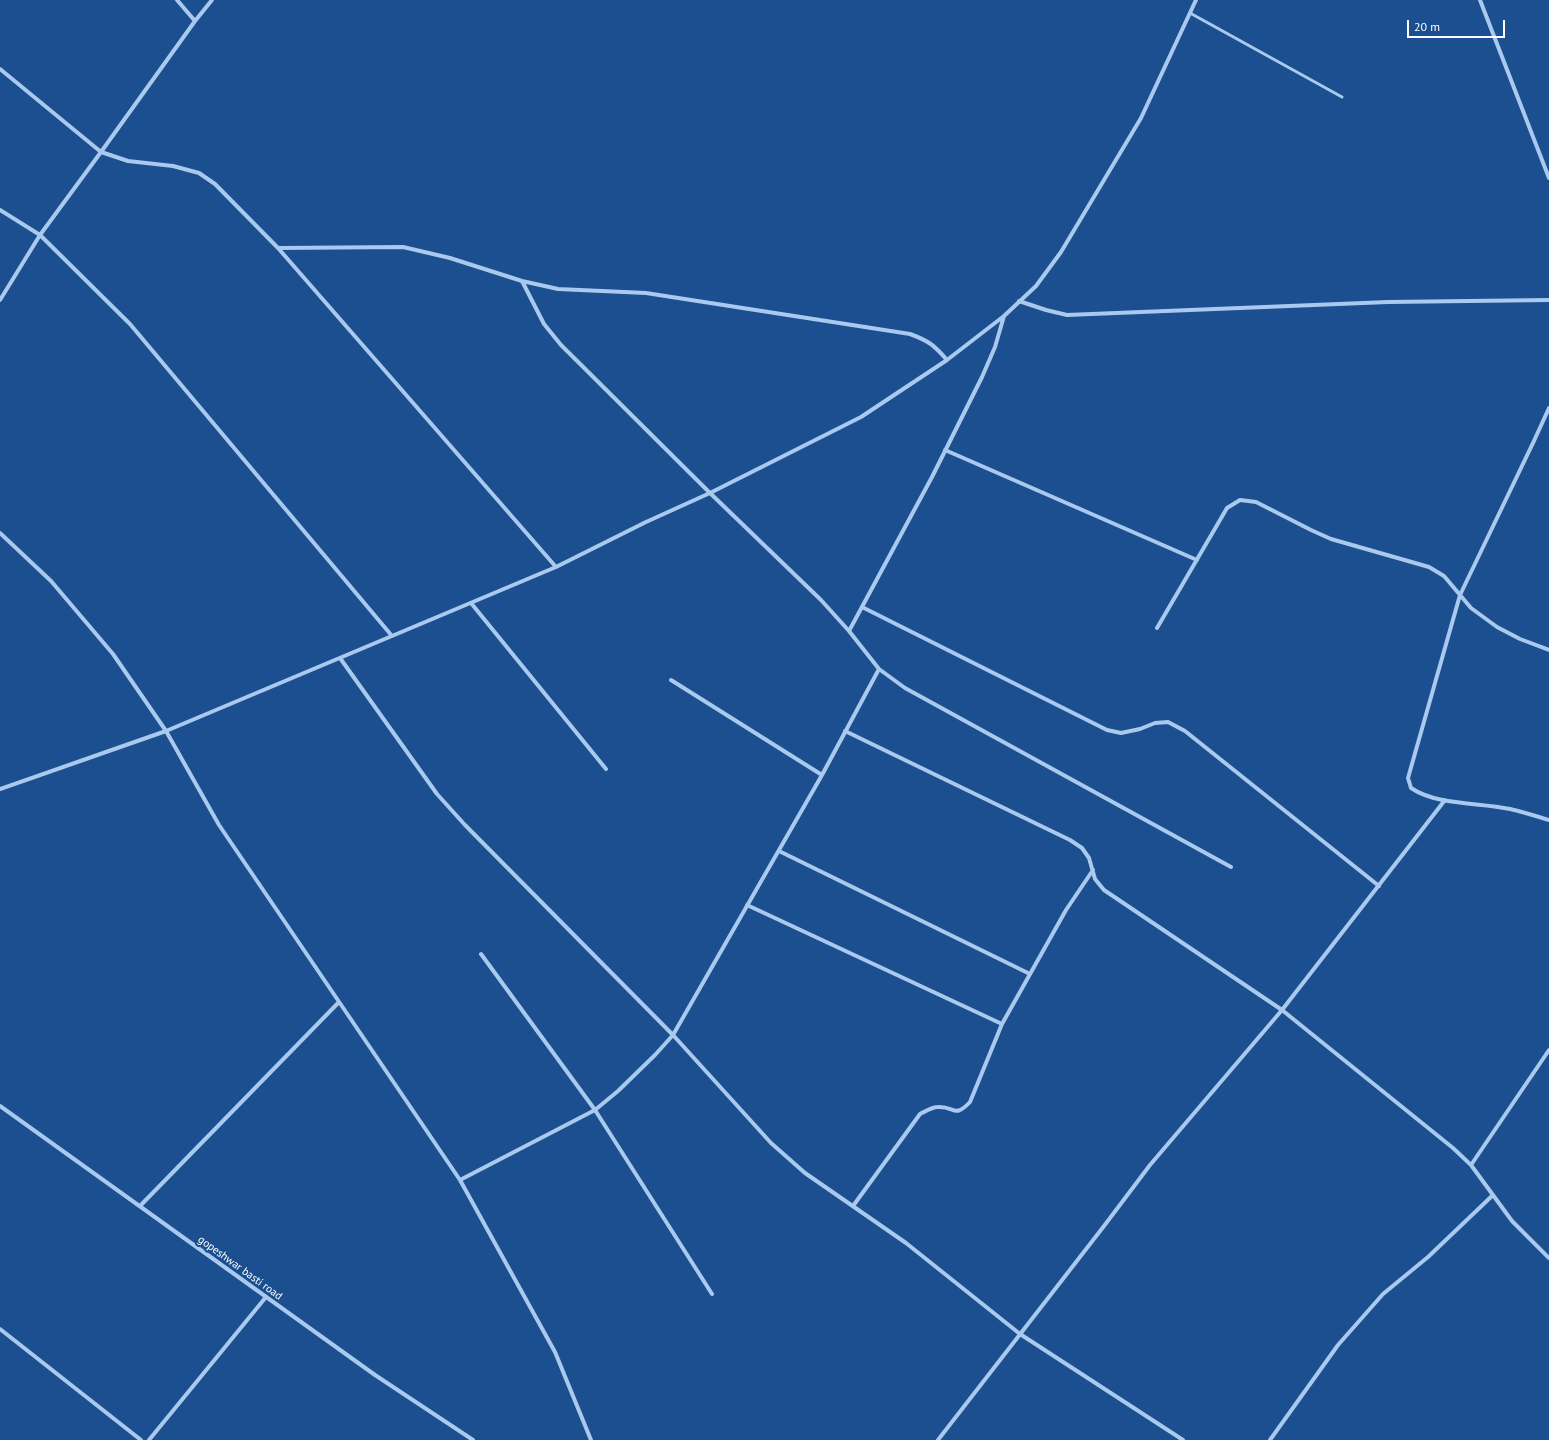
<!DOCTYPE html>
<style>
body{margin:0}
#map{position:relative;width:1549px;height:1440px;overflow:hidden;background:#1b4f8f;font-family:"PT Sans",sans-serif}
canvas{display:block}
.scale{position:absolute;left:1407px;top:20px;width:98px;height:18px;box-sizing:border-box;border:2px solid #fff;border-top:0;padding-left:5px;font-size:12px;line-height:14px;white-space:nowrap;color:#fff;-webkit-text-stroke:3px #1b4f8f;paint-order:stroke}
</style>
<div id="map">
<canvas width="1549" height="1440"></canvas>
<div class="scale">20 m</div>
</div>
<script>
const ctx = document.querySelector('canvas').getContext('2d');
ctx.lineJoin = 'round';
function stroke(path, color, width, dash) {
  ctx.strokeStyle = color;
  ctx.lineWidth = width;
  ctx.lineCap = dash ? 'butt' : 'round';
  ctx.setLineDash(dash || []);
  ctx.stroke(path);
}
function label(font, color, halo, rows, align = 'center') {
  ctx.font = font + ' "PT Sans",sans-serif';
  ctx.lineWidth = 4;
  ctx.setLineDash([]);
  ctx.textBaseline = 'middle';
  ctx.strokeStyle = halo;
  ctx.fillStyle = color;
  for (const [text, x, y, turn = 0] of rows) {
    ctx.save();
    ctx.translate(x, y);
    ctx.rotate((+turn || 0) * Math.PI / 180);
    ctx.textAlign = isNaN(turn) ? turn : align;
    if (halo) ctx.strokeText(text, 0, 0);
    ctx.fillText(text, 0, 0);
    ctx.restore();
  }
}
const service = new Path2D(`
 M1190,13L1342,97`);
const minor = new Path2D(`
 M177,0L195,21
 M1480,0L1549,178
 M0,69L101,152L128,161L173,166L199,173L215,184L278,248L556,567
 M0,210L40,235L130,324L392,636
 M278,248L403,247L450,258L522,281L558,289L646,293L910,334C929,341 934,345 947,360
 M522,281L544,324L561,345L710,493L821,600L849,631L879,669L905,688L1231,867
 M0,300L40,235L101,152L195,21L212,0
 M1019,301L1046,310L1067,315L1388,302L1549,300
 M1549,408L1533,443L1460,595L1408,778L1411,788C1438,806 1479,802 1510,809C1523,812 1536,816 1549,820
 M945,450L1197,560
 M0,533L51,581L113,654L166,731L219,825L460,1180L555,1352L591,1440
 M471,603L606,769
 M862,607L1107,730L1121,733L1140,729L1155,723L1168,722L1185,731L1379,886
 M1157,628L1227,508L1240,500L1256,502L1311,530L1331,539L1429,567L1444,576L1471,608L1497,627L1520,639L1549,650
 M849,631L932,477L982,377L995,347L1004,316
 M340,658L437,794L465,825L673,1035L771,1143L805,1173L906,1243L1020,1334L1183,1440
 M671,680L822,775
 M845,731L1070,840L1082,848L1089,858L1095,879L1104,890L1282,1010L1453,1148L1471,1165L1512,1221L1549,1258
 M0,789L166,731L556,567L646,522L710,493L861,417L947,360L1004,316L1036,286L1061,252L1141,118L1196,0
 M779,851L1030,974
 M747,905L1002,1024
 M481,954L595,1110L712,1294
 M0,1106L375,1375L473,1440
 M1471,1165L1549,1050
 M460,1180L595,1110L618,1091L655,1055L673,1035L822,775L879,669
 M140,1206L339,1002
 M853,1206L920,1114C926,1111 932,1107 938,1107C955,1106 954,1119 970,1102L1002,1024L1066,910L1093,870
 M0,1329L141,1440
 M149,1440L266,1297
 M938,1440L1104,1226L1150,1165L1282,1010L1445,800
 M1270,1440L1338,1345L1383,1294L1428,1257L1493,1195`);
const streetNames = [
 ["gopeshwar basti road",240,1268,36]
];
stroke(service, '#a9c9ee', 3);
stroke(minor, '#a9c9ee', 4);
label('11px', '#fff', '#1b4f8f', streetNames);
</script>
